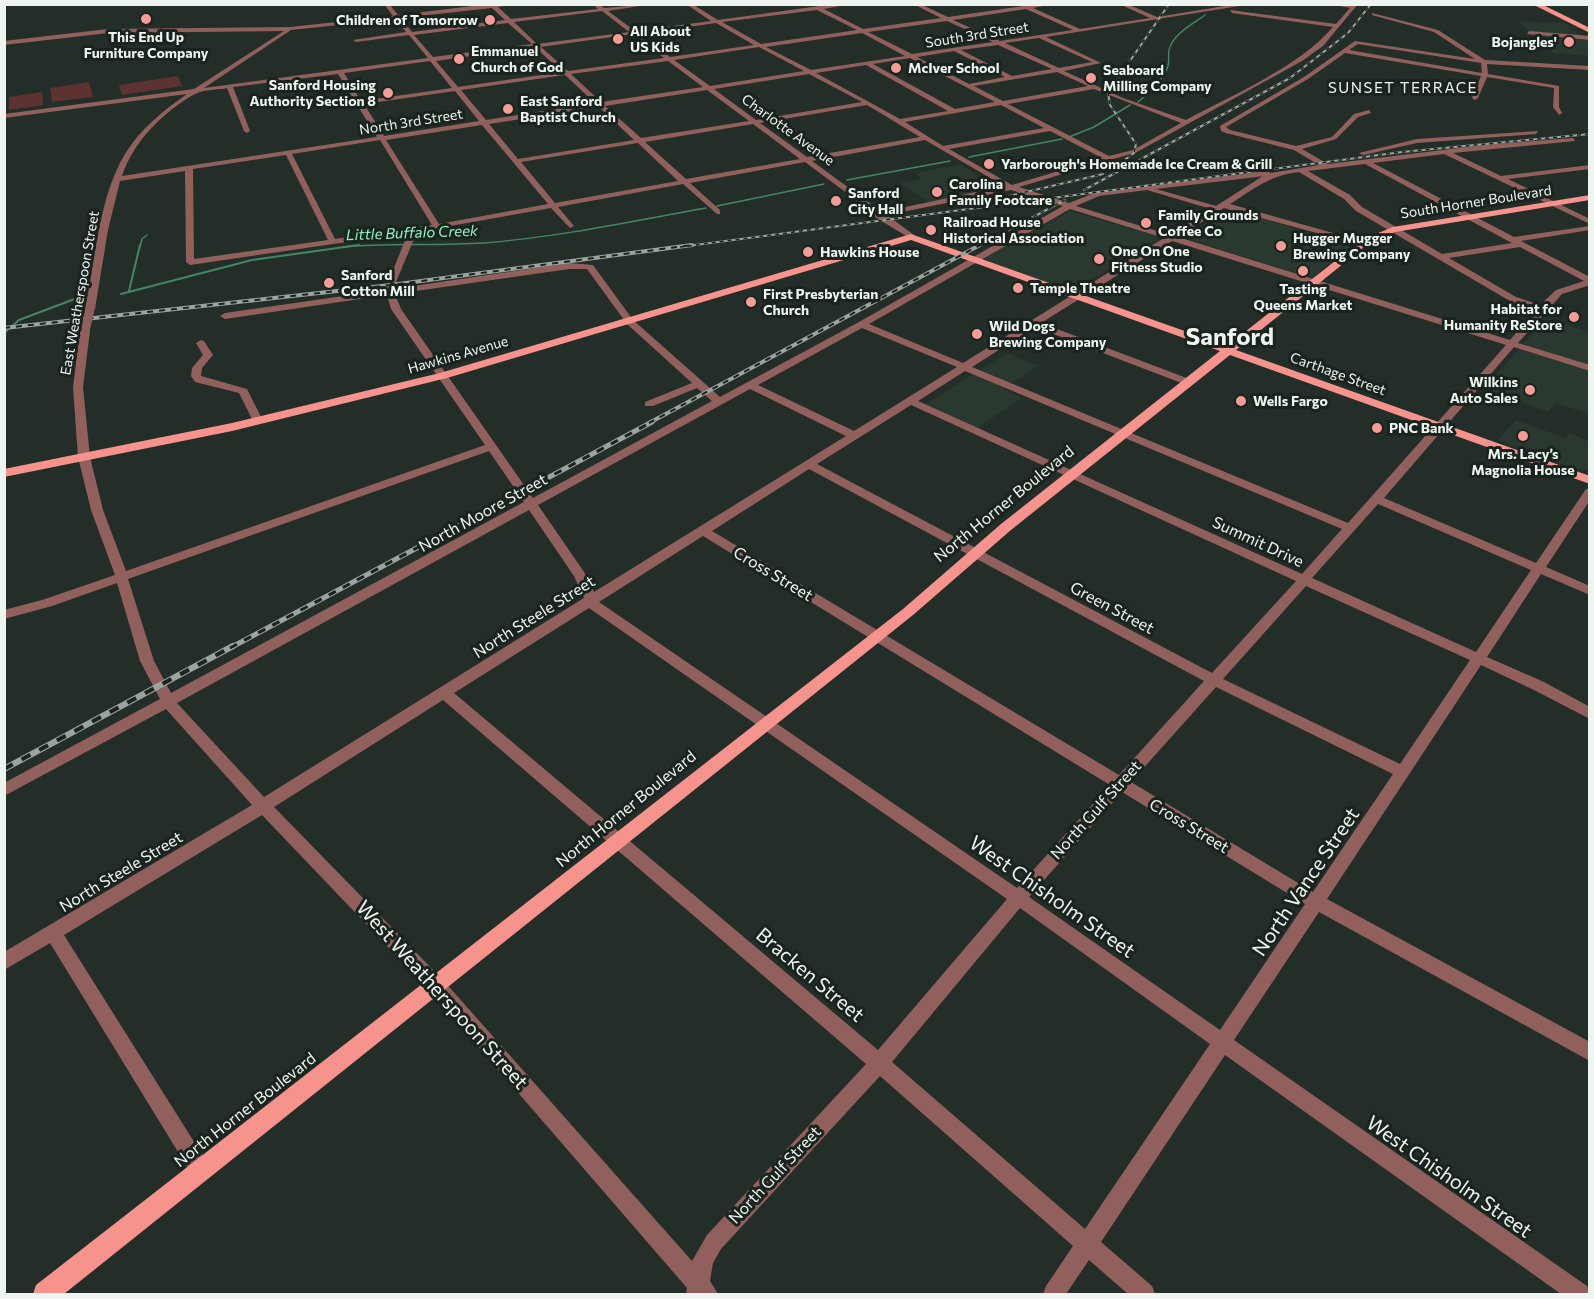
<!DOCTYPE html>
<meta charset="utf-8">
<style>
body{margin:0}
#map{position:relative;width:1594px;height:1299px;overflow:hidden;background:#242e28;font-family:Commissioner,sans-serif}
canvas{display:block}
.frame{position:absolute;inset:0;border:6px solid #eef5f1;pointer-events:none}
</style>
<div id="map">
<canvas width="1594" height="1299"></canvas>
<div class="frame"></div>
</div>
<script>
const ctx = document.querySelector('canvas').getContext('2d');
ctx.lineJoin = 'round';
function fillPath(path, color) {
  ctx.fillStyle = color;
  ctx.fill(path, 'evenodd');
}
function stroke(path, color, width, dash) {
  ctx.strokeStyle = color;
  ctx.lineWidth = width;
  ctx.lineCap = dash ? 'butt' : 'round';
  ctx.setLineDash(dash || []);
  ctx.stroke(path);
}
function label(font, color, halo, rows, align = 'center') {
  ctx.font = font + ' Commissioner,sans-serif';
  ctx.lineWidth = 6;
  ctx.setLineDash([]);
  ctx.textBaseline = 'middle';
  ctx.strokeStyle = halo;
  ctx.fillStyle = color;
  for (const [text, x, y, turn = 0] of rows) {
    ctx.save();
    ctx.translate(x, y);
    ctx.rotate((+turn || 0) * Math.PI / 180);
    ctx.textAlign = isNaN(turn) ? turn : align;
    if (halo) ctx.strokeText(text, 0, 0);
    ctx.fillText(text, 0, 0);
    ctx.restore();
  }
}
const built = new Path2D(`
 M1519,22L1564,23L1589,42V56L1553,53Z
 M960,164L998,187L928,202L900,183L922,179L916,173Z
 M1229,209L1352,245L1312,278L1182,237Z
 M1070,211L1156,236L1158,242L1071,291L983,259Z
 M1546,318L1589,332V414L1556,403L1548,412L1484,389Z
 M1007,353L1038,366L1003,389L1022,398L976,429L924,405Z
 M1516,420L1565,438L1569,433L1589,441V471L1576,469L1498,440Z`);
const green = new Path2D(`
 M178,76L182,86L122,95L119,85Z
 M89,82L93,97L52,102L50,88Z
 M42,92L43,105L9,110V97Z`);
const streamFar1 = new Path2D(`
 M1138,102C1149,93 1164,79 1168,66C1170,60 1167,53 1170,47C1175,33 1193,24 1205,15
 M1069,137L1094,127L1130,105
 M969,157L1062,139
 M847,180L950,161
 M717,206L824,184
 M140,247L142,239L147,235
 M342,247C389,243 437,246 484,243C559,237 633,221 706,208`);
const stream = new Path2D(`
 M129,291L140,245
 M121,294L252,260L359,245
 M4,333L19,320L80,297`);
const minor = new Path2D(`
 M384,4H389L398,15L489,4H516L498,7L511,19L598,9L593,4H599L604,8L652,4L608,11L635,31L711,21L686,4H692L718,20L834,4H851L824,9L863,29L941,18L913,4H920L948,17L1037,4H1053L1033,8L1080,29L1150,18L1119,4H1127L1157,17L1237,4H1252L1046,37L1101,63L1064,71L1123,98L1186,120C1232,95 1299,67 1333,27L1232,13L1230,10L1336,24L1350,8L1330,4H1358L1323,46L1302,61L1137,152L1019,187L1069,203L1097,192L1268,171L1271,173L1319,165L1294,150L1226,133L1221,131L1220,126L1304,77L1355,41L1475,59L1434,32L1372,15V13L1438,30L1485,60L1590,66V70L1487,64L1488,74L1559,86V107L1562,113L1559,115L1553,107L1554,88L1487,77L1478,98L1475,100L1472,98L1481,76L1345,53L1308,79L1226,127L1230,130L1296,146L1332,137L1354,114L1369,110L1371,113L1358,117L1336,139L1302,149L1328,164L1484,145L1573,138L1575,141L1453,153L1501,176L1590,165V169L1508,179L1590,219V224L1444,154L1373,163L1514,237L1590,226V230L1521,241L1590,277V285L1562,294L1518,343L1590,365V371L1514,347L1384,498L1536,563L1586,489L1590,488V500L1546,567L1590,586V595L1541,574L1487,657L1544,682L1590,707V719L1534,690L1481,665L1327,899L1590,1042V1061L1319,912L1234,1040L1587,1286L1590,1294H1561L1225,1055L1101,1242L1152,1286L1155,1294H1128L1089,1260L1066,1294H1043L1046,1286L1073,1246L880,1076L721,1249L713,1263L710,1281L718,1294H686L687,1288L431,992L262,815L64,935L208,1164L211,1171L208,1178L201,1181L194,1178L50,943L4,970V952L252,805L166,709L4,796V783L160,699L140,661L117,583L52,606L4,619V610L42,600L115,575L91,510L78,457L73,387L80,331L85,328L90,331L83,387L90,457L103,510L126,571L485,445L391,309L387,295L225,319L220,316L225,313L385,290L408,233L190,265L186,262L185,171L120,181L108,230L95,309L90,312L85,309C96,259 98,199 125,154C140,129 164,110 187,94L4,118V114L194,89L284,31L108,33L4,45V41L108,29L290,27L393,16ZM492,8L505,20L412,32L401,18ZM1026,9L1073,30L1000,41L953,20ZM817,10L857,30L761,44L722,22ZM602,11L629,32L537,44L514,22ZM395,19L406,32L353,40L356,42L409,35L428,58L204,88L291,30ZM947,21L993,42L912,54L868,32ZM508,23L532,44L433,57L414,35ZM716,23L754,45L670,57L639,34ZM862,33L905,56L811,70L766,47ZM633,34L664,58L568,71L541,47ZM1039,38L1092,62L1059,68L1005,43ZM1358,44L1481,63L1482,73L1349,50ZM998,45L1052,69L1012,76L961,50ZM535,47L562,72L458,87L436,61ZM759,47L804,71L710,86L674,60ZM954,51L1005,77L969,84L917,57ZM910,58L995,102L955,109L873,64ZM430,61L452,88L361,101L344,73ZM668,61L703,87L601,102L571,74ZM866,65L948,111L900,119L816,73ZM1057,72L1088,86L1003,101L974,86ZM338,74L377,137L122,176C133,142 164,111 195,94C204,89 218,90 227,88L244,131L247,133L250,131L233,87ZM809,74L862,102L756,120L714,89ZM565,75L595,103L486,120L461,90ZM1094,89L1181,123L1133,150L1109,156L1008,104ZM707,90L749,121L641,138L605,106ZM455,91L479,121L384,136L364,104ZM867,105L920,137L807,157L760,123ZM1001,105L1044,128L943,146L905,122ZM599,107L634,140L518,159L489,124ZM753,124L800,159L686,179L645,142ZM482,125L548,204L439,224L386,140ZM1050,131L1102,158L1012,185L949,149ZM380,140L432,225L335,239L292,154ZM925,140L1004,186L882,212L812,161ZM638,143L678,181L555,203L521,162ZM286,155L328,240L194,259L193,169ZM805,162L875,214V217L911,239H914V235L887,215L1011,190L1063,206L859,322L720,397L633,320L593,265L569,263L393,289L417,232L551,208L570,228L574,226L558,207L683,184L717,214H720V210L690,183ZM1365,164L1510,242L1512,243L1442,254L1362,207L1350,195L1308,171ZM1299,172L1344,199L1356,211L1510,301L1536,310L1510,340L1178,237L1224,208L1365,246V242L1230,204C1254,189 1270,175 1299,172ZM1263,176L1216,206L1156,189L1265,176ZM1147,190L1211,209L1170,235L1076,206L1099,196ZM1070,209L1164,238L963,363L869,324ZM1172,241L1506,345L1348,523L972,367L1035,327L1184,384H1192V380L1041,323ZM1520,247L1584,281L1556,290L1540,305L1516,297L1449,258ZM569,269H587L627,324L692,383L645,402V406H653L697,388L712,401L533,498L401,309L395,294ZM862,328L957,367L854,431L758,385ZM965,371L1342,529L1302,574L918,401ZM750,389L846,436L594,592L584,572L538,505ZM911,405L1296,581L1212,673L817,464ZM489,451L524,502L171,693L154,661L128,579ZM809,469L1204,681L1119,775L712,531ZM1378,504L1531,570L1476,652L1312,578ZM529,510L574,576L584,598L264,797L177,703ZM703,536L1110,785L1017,888L599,602ZM1306,586L1470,660L1400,764L1223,679ZM589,608L1007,899L878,1050L454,693ZM1216,687L1393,774L1313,892L1131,782ZM443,700L866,1064L707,1235L692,1261L443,980L274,807ZM1122,792L1305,904L1220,1030L1029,897ZM1020,908L1210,1044L1085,1229L892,1062Z
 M1529,31L1590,36V40L1527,34Z
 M1538,131L1536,134L1417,143L1363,155L1359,153L1417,139Z
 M201,340L204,341L213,355L202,368L201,376L247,389L263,421L262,423H254L239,393L195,382L191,376L192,368L203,355L196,343Z`);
const major = new Path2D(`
 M1541,4L1590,28V33L1532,4Z
 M1590,195V200L1395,232L1369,243L1236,350L1590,476V484L1230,355L1011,530L913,615L64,1294H33L36,1285L903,609L1001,524L1220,351L911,240L447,378L232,431L4,477V469L232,423L440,373L911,234L1227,346L1363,239L1393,227Z`);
const railFar3 = new Path2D(`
 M1122,162L1134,153L1136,144L1110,105L1108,93L1169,4
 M1084,190L1290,78L1348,33L1371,4
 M1009,196L1103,174
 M680,247L1402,152L1590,134
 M977,247L1065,200`);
const railFar2 = new Path2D(`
 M4,328L391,285L692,245
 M649,423L980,245`);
const railFar1 = new Path2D(`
 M230,648L652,422`);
const rail = new Path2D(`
 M4,769L233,646`);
const minorBridge = new Path2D(`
 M85,331L90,309`);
const markers = [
 [146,19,6,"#f59c96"],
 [490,20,6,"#f59c96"],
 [618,39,6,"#f59c96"],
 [1569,42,6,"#f59c96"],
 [459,59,6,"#f59c96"],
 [896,68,6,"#f59c96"],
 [1091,78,6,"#f59c96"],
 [388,93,6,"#f59c96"],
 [508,109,6,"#f59c96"],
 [989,164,6,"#f59c96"],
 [937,192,6,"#f59c96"],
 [836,201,6,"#f59c96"],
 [1146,223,6,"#f59c96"],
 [931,230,6,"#f59c96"],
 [1281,246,6,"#f59c96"],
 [808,252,6,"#f59c96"],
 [1099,259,6,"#f59c96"],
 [1303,271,6,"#f59c96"],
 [329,283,6,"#f59c96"],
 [1018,288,6,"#f59c96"],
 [751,302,6,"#f59c96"],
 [1574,317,6,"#f59c96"],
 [977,334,6,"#f59c96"],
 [1530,390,6,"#f59c96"],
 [1241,401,6,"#f59c96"],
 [1377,428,6,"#f59c96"],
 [1523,436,6,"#f59c96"]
];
const farPoinames = [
 ["Children of Tomorrow",478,20,"right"],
 ["All About",630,31],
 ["US Kids",630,47],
 ["This End Up",146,37,"center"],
 ["Furniture Company",146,53,"center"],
 ["Bojangles'",1557,42,"right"],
 ["Emmanuel",471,51],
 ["Church of God",471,67],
 ["McIver School",908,68],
 ["Seaboard",1103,70],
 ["Milling Company",1103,86],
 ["Sanford Housing",376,85,"right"],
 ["Authority Section 8",376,101,"right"],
 ["East Sanford",520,101],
 ["Baptist Church",520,117],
 ["Yarborough's Homemade Ice Cream & Grill",1001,164],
 ["Carolina",949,184],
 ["Family Footcare",949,200],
 ["Sanford",848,193],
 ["City Hall",848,209],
 ["Family Grounds",1158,215],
 ["Coffee Co",1158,231],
 ["Railroad House",943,222],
 ["Historical Association",943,238],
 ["Hugger Mugger",1293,238],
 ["Brewing Company",1293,254],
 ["One On One",1111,251],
 ["Fitness Studio",1111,267],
 ["Hawkins House",820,252],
 ["Sanford",341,275],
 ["Cotton Mill",341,291],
 ["Temple Theatre",1030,288],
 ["Tasting",1303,289,"center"],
 ["Queens Market",1303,305,"center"],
 ["First Presbyterian",763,294],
 ["Church",763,310],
 ["Habitat for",1562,309,"right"],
 ["Humanity ReStore",1562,325,"right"],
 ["Wild Dogs",989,326],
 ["Brewing Company",989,342],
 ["Wilkins",1518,382,"right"],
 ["Auto Sales",1518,398,"right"],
 ["Wells Fargo",1253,401],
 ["PNC Bank",1389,428],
 ["Mrs. Lacy’s",1523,454,"center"],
 ["Magnolia House",1523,470,"center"]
];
const farStreetnames = [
 ["South 3rd Street",977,35,-9],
 ["North 3rd Street",411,122,-9],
 ["Charlotte Avenue",788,130,36],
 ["South Horner Boulevard",1476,202,-9],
 ["East Weatherspoon Street",80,293,-80],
 ["Hawkins Avenue",458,355,-16],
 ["Carthage Street",1338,374,20]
];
const farNeighbourhoodnames = [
 ["SUNSET TERRACE",1403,88]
];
const farWaternames = [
 ["Little Buffalo Creek",412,233,-2]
];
const streetNames = [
 ["North Horner Boulevard",1004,504,-39],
 ["North Moore Street",483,513,-29],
 ["Summit Drive",1258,542,25],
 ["Cross Street",773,574,31],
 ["Green Street",1112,608,28],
 ["North Steele Street",534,617,-32],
 ["North Horner Boulevard",626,809,-39],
 ["North Gulf Street",1096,810,-48],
 ["Cross Street",1189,826,31],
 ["North Steele Street",121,872,-31],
 ["North Horner Boulevard",245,1110,-38],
 ["North Gulf Street",775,1175,-47]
];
const nearStreetnames = [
 ["North Vance Street",1306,882,-56],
 ["West Chisholm Street",1052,897,35],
 ["Bracken Street",810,975,40],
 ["West Weatherspoon Street",442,995,48],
 ["West Chisholm Street",1449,1177,35]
];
const farTownnames = [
 ["Sanford",1230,337]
];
fillPath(built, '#293930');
fillPath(green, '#5d3331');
stroke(streamFar1, '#458565', 1.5);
stroke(stream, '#458565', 2);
fillPath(minor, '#91605d');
fillPath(major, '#f7938d');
stroke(railFar3, '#9ba49f', 2);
stroke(railFar2, '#9ba49f', 4);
stroke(railFar1, '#9ba49f', 5);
stroke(rail, '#9ba49f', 6);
stroke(railFar3, '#1a241f', 1.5, [4]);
stroke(railFar2, '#1a241f', 2, [6]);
stroke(railFar1, '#1a241f', 3, [8]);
stroke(rail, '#1a241f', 4, [10]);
stroke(minorBridge, '#91605d', 9);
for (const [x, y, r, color] of markers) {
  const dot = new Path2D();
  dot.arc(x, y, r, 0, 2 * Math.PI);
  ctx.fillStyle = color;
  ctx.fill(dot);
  stroke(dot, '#1a241f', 2);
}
label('bold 14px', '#eef5f1', '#1a241f', farPoinames, 'left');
label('14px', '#eef5f1', '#1a241f', farStreetnames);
ctx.letterSpacing = '1.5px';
label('15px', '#eef5f1', '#1a241f', farNeighbourhoodnames);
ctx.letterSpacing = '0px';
label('italic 15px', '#94f2c1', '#1a241f', farWaternames);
label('16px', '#eef5f1', '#1a241f', streetNames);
label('20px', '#eef5f1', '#1a241f', nearStreetnames);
label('bold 24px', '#eef5f1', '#1a241f', farTownnames);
</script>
